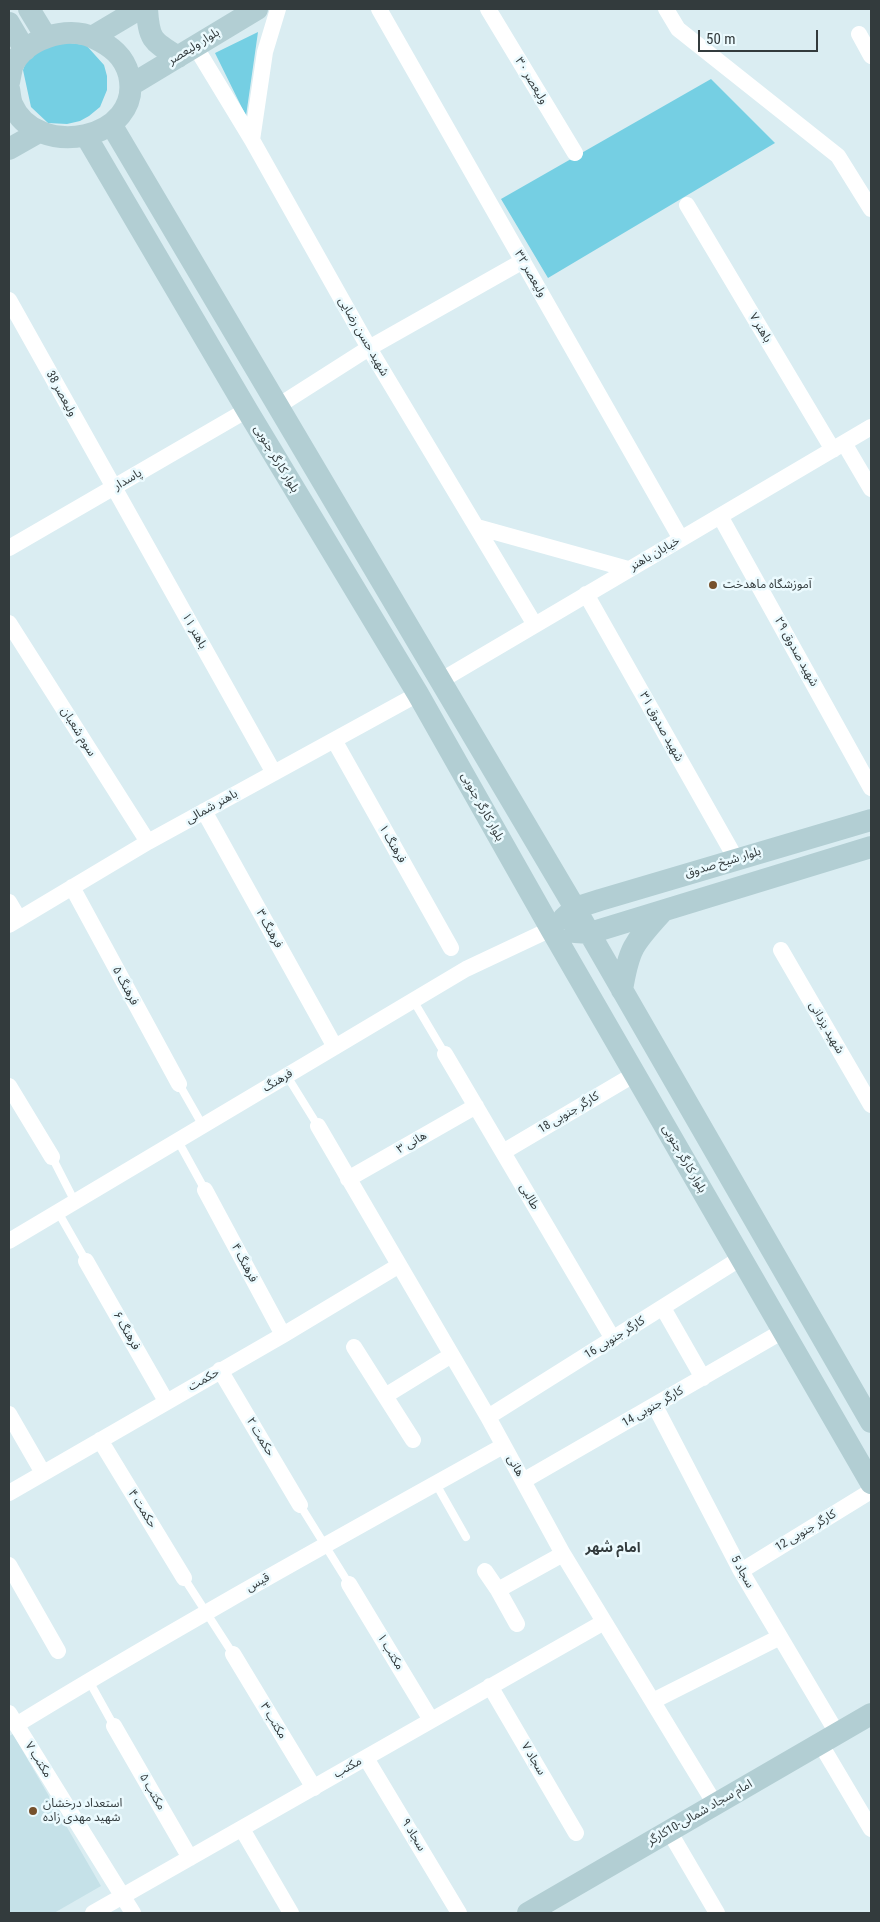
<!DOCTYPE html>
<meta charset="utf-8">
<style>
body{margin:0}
#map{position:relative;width:880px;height:1922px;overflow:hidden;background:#daedf2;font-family:"Roboto Condensed",sans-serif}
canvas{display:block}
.frame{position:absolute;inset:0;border:10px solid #333b3d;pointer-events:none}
.scale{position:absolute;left:698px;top:30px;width:120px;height:22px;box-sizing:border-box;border:2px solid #333b3d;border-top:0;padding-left:6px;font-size:15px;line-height:18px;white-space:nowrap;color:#333b3d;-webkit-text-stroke:4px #ebfafe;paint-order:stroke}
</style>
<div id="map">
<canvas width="880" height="1922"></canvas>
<div class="frame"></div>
<div class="scale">50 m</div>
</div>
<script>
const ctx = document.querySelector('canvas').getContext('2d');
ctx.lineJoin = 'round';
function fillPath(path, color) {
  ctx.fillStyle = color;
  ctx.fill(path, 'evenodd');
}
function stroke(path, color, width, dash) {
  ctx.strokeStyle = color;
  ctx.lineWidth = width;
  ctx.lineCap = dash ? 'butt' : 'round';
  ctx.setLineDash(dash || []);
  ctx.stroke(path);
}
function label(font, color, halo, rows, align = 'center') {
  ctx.font = font + ' "Roboto Condensed","Noto Sans Arabic",sans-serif';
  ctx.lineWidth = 5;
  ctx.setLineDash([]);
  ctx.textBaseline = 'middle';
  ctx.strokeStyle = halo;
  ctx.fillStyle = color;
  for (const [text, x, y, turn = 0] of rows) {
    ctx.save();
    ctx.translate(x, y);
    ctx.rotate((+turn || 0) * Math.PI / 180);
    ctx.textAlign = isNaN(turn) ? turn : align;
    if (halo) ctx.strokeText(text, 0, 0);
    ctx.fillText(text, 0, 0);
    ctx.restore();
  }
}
const built = new Path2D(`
 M13,1734L101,1886L54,1913H9V1736Z`);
const green = new Path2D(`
 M258,32L246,116L215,53Z
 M52,41L86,45L104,65L107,76V90L100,107L89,116L80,121L67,124L48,123L31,107L23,70L27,59Z
 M711,79L775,143L548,278L501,199Z`);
const lane = new Path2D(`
 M413,1000L445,1054
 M287,1076L318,1126
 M179,1084L203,1126
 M178,1141L205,1190
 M52,1157L75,1202
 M58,1212L86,1261
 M436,1484L466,1537
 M300,1505L349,1584
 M184,1578L233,1654
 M89,1681L114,1726`);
const street = new Path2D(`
 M379,9L681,539
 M488,9L575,153
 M666,9L678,29L838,156L871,209
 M859,34L871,56
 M195,46L252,140L369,348L535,625
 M252,140L265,52L278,9
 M687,205L833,450
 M9,300L274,773
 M278,406L369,348L523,261
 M844,443L871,489
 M720,516L871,788
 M477,527L628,569
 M9,548L247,410
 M586,594L736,859
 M9,623L148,842
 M440,681L871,427
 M334,740L451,948
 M204,811L335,1047
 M72,887L179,1084
 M9,902L19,919
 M9,925L148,842L418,694
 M781,950L871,1105
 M445,1054L613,1339
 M9,1086L52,1157
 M318,1126L488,1417L563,1554L715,1804
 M503,1152L635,1074
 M348,1179L476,1106
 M205,1190L283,1335
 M9,1241L466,969L551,929
 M86,1261L166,1401
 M663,1308L703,1378
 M354,1347L385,1396
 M220,1370L300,1505
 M655,1406L741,1571L837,1733
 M9,1414L43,1473
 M488,1417L741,1258
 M100,1440L184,1578
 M413,1440L385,1396L450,1356
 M523,1481L783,1331
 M9,1493L283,1335L398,1266
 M9,1565L58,1651
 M485,1571L498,1590L563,1554
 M741,1571L871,1491
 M349,1584L431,1720
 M498,1590L517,1624
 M233,1654L314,1788
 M490,1686L576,1833
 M653,1701L780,1637
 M9,1713L133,1913
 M16,1725C176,1627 340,1537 503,1446
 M114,1726L190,1858
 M820,1743L871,1829
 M366,1758L459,1913
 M242,1829L291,1913
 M669,1831L717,1913
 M93,1913L604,1622`);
const secondary = new Path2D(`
 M29,9L46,37
 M147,9C149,40 152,41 178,57
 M9,23L25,50
 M92,37L139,9
 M9,82C10,77 11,72 12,67C24,39 67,25 94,38C111,46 124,56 129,75C144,140 36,161 12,104C10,99 10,93 9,89
 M131,85L257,9
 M111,124L575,908L871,1422
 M86,136L247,410L418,694L551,929L871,1483
 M9,149L39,132
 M564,918L575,908L600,900L871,820
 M575,932L590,933L871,847
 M622,990C629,947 634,943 663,911
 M528,1913L871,1714`);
const markers = [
 [713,585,5,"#76512c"],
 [33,1811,5,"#76512c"]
];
const streetNames = [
 ["بلوار ولیعصر",194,47,-32],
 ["ولیعصر ۳۰",531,81,59],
 ["ولیعصر ۳۲",530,274,60],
 ["باهنر ۷",760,328,59],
 ["شهید حسن رضایی",363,337,60],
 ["ولیعصر 38",61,394,61],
 ["بلوار کارگر جنوبی",276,459,59],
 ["پاسدار",128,480,-30],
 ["خیابان باهنر",655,554,-30],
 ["باهنر ۱۱",194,631,61],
 ["شهید صدوق ۲۹",796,652,61],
 ["شهید صدوق ۳۱",661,727,61],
 ["سوم شعبان",78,732,58],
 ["باهنر شمالی",212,807,-29],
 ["بلوار کارگر جنوبی",482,807,61],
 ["فرهنگ ۱",392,844,60],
 ["بلوار شیخ صدوق",723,863,-17],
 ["فرهنگ ۳",269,929,61],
 ["فرهنگ ۵",125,986,62],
 ["شهید یزدانی",826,1028,60],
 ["فرهنگ",278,1081,-31],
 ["کارگر جنوبی 18",569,1113,-31],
 ["هانی ۳",412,1143,-30],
 ["بلوار کارگر جنوبی",684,1159,60],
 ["طالبی",529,1197,60],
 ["فرهنگ ۴",244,1263,62],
 ["فرهنگ ۶",126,1331,60],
 ["کارگر جنوبی 16",615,1338,-32],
 ["حکمت",204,1380,-30],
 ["کارگر جنوبی 14",653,1407,-30],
 ["حکمت ۲",260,1437,59],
 ["هانی",515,1466,61],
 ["حکمت ۴",142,1509,58],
 ["کارگر جنوبی 12",806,1531,-31],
 ["سجاد 5",742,1572,61],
 ["قیس",258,1583,-30],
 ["مکتب ۱",390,1652,59],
 ["مکتب ۳",273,1721,59],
 ["سجاد ۷",533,1759,59],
 ["مکتب ۷",38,1760,58],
 ["مکتب",348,1768,-30],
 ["مکتب ۵",152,1792,60],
 ["امام سجاد شمالی-10کارگر",700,1813,-30],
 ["سجاد ۹",413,1835,59]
];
const poiNames = [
 ["آموزشگاه ماهدخت",723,585],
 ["استعداد درخشان",43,1804],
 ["شهید مهدی زاده",43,1818]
];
const neighbourhoodNames = [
 ["امام شهر",613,1548]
];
fillPath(built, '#c5e1e8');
fillPath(green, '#75cfe3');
stroke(lane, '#fff', 8);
stroke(street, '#fff', 16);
stroke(secondary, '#b2ced3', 22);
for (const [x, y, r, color] of markers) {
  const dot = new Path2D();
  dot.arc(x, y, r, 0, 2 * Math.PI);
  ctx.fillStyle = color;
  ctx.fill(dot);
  stroke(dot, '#ebfafe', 2);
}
label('12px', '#333b3d', '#ebfafe', streetNames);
label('12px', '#333b3d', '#ebfafe', poiNames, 'left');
label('bold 14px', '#333b3d', '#ebfafe', neighbourhoodNames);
</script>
